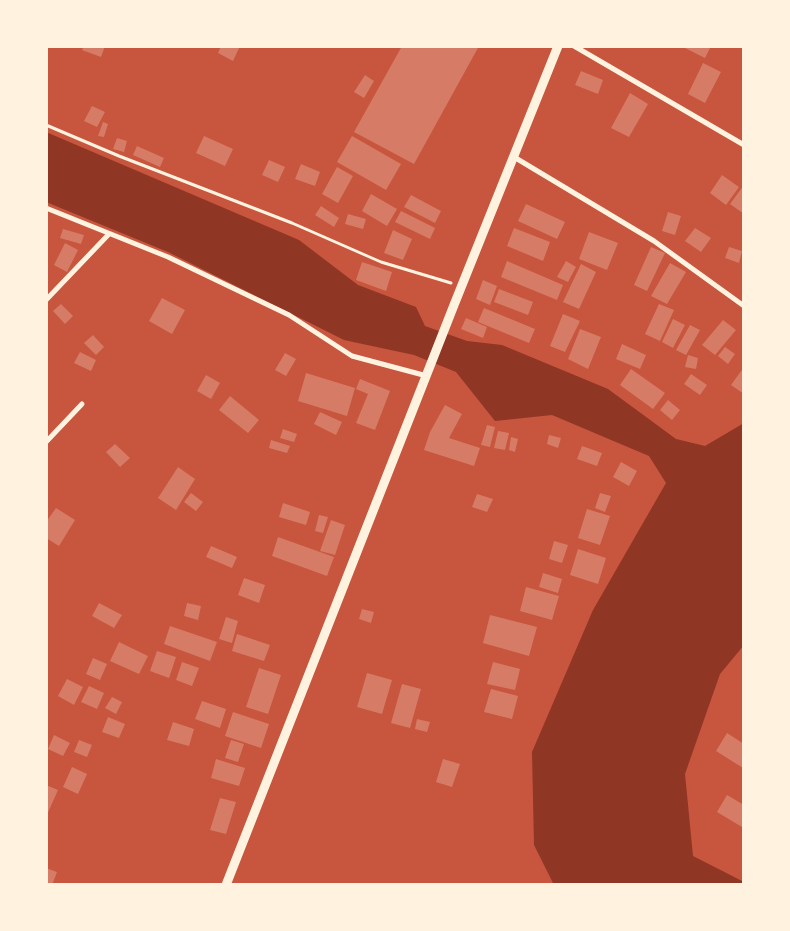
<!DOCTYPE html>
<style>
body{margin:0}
#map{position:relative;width:790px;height:931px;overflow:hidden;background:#c8553d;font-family:Arial,sans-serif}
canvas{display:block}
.frame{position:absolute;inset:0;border:48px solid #fff3e0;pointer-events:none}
</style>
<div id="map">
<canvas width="790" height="931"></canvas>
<div class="frame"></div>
</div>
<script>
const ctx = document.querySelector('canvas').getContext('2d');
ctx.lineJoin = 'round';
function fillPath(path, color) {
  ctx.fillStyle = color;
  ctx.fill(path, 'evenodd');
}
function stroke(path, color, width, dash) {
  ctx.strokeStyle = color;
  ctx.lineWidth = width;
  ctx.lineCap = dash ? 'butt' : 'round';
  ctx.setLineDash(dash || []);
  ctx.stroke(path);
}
const water = new Path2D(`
 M46,132L299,240L358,285L416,307L425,326L467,341L502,345L608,389L676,439L705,446L744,423V645L720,674L685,774L693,856L744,882V885H554L534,845L532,752L593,610L666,483L649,456L552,415L495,421L456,372L414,355L344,340L168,252L46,202Z`);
const building = new Path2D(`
 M84,46H105L101,57L82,50Z
 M221,46H240L233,61L218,53Z
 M402,46H479L414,164L354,132Z
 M681,46H711L705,58Z
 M703,63L721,72L705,103L688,94Z
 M581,71L603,80L598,94L575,85Z
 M365,75L374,81L364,98L354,92Z
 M630,93L648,104L629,137L611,128Z
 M92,106L105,112L97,127L84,121Z
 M103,122L108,124L104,137L98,136Z
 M204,136L233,149L225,166L196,153Z
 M352,136L401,164L386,190L337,162Z
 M117,138L127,141L124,152L113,149Z
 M137,146L164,158L160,167L133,155Z
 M269,160L285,167L278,182L262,175Z
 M301,164L320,172L315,186L295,179Z
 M337,167L353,176L338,203L322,194Z
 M722,175L739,187L726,205L710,193Z
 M744,185V214L730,204Z
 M371,194L397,209L387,226L362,211Z
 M411,195L441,211L435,223L404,207Z
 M526,204L565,222L557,239L518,221Z
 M321,206L339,218L334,227L315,215Z
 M401,211L435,228L430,239L395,222Z
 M668,212L681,216L675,235L662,231Z
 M348,214L366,219L363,229L345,224Z
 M514,228L550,242L543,261L507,246Z
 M695,228L711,238L701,252L685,241Z
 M63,229L84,235L81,244L60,238Z
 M393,230L412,239L403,260L384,253Z
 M589,232L618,243L607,270L579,259Z
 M65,243L78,250L67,272L54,265Z
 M651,247L665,253L647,291L634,285Z
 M729,247L742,251L739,263L725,258Z
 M507,261L563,285L557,300L501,277Z
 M566,261L576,267L568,282L557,277Z
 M362,262L392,272L386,291L356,280Z
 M670,263L686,272L667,304L651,296Z
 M581,264L596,272L579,309L563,302Z
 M483,280L497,286L490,305L476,299Z
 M499,289L533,302L528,315L494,302Z
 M162,298L185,310L172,334L149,321Z
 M61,304L73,316L65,324L53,311Z
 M659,304L674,310L660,341L645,334Z
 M484,308L535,329L529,343L478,322Z
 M563,314L580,321L565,352L550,346Z
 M466,318L487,327L483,338L461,329Z
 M673,319L685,325L673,348L662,342Z
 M723,320L736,330L715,355L702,345Z
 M690,325L700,330L686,355L676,350Z
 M580,329L601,337L588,369L568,359Z
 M93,335L104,347L96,355L84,343Z
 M622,344L646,355L640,369L616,359Z
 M725,347L735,354L728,364L718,356Z
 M80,352L96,360L91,371L74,363Z
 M285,353L296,359L286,376L275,370Z
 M688,355L698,358L696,369L685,367Z
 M744,367V394L731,385Z
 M631,369L665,393L653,409L620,385Z
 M306,373L355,388L347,416L298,401Z
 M691,374L707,385L700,395L684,384Z
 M206,375L220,383L211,399L197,391Z
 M360,379L390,391L375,430L356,423L368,394L356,389Z
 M230,396L259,420L248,433L219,410Z
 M668,400L680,410L672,420L660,410Z
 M445,405L462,414L449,438L480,448L474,466L424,450L430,432Z
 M320,412L342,422L336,435L314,424Z
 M487,425L495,427L490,447L481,445Z
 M283,429L297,434L294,442L280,438Z
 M498,431L509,433L505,450L494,448Z
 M549,435L561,438L558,448L547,444Z
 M511,437L518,439L515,452L509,450Z
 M271,440L290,446L287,453L269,448Z
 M115,444L130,458L120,467L106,452Z
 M582,446L602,453L597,466L577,459Z
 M621,462L637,471L629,486L613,477Z
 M178,467L195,479L176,510L158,498Z
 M191,493L203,502L196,511L184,502Z
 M600,493L611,496L605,512L595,508Z
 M477,494L493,499L487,512L472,507Z
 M283,503L310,512L306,525L279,517Z
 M56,508L75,520L59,546L46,538V522Z
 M587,509L610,516L600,545L578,538Z
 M319,515L328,517L323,533L315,531Z
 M331,520L345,525L335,555L320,551Z
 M278,537L334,557L327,576L272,556Z
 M554,541L568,545L562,563L549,559Z
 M211,546L237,557L232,568L206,557Z
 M578,549L606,558L598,584L570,575Z
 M543,573L562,579L558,593L539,587Z
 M244,578L265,585L259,603L238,595Z
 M526,587L559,596L552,620L520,611Z
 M99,603L122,615L114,628L92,616Z
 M187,603L201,606L198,620L184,616Z
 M362,609L374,612L371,623L359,619Z
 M490,615L537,627L529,656L483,643Z
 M226,617L238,621L232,643L219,639Z
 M170,626L217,642L210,661L164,644Z
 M237,634L270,645L264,661L232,651Z
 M119,642L148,656L139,674L110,661Z
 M157,651L176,657L169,678L150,671Z
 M93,658L107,664L100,680L86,674Z
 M182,662L199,668L192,686L176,680Z
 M493,662L520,669L515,690L487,684Z
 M259,668L281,675L268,714L246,707Z
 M367,673L392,680L382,714L357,707Z
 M67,679L83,687L74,705L58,696Z
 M402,684L421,689L410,728L391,723Z
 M89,686L104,693L97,709L81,702Z
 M491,689L518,696L512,719L484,712Z
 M112,697L122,702L116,714L105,708Z
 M202,701L226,709L220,728L195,719Z
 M233,712L269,724L261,748L225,736Z
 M108,717L125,724L119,738L102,732Z
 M417,719L430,722L427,732L415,729Z
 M173,722L194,729L189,746L167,740Z
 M727,733L744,744L743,768L716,751Z
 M54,735L70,743L63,756L48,749Z
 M79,740L92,745L87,757L74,752Z
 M231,740L244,744L238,762L225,758Z
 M216,759L245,768L239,786L211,778Z
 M443,759L460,764L452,787L436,782Z
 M72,767L87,774L78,794L63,787Z
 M46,785L58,790L46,817Z
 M727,795L744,805V824L742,827L717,812Z
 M220,798L236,802L226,834L210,830Z
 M46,868L57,872L52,885H46Z`);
const path = new Path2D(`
 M46,125L119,156L292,223L381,262L451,283`);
const minor = new Path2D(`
 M574,46L744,145
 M514,157L654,241L744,306
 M46,208L168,257L289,315L352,356L427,376
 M46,300L109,234
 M46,442L82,404`);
const tertiary = new Path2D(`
 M226,885L454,305L558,46`);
fillPath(water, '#8f3625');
fillPath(building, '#d67c66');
stroke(path, '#fff3e0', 3);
stroke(minor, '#fff3e0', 5);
stroke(tertiary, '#fff3e0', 9);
</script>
